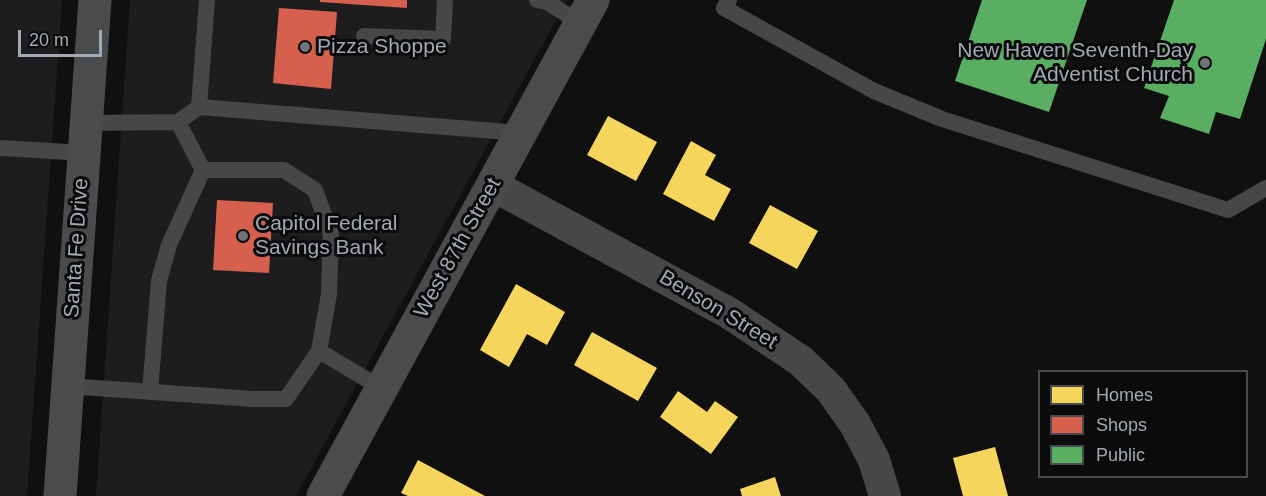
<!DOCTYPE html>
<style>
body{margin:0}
#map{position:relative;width:1266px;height:496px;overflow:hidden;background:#101011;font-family:Helvetica,sans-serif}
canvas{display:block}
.legend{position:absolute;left:1038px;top:370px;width:210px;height:108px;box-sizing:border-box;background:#0b0b0c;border:2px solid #474a4e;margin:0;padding:8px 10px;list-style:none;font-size:18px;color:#a2a9b2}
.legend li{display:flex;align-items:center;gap:12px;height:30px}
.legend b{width:30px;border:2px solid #474a4e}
.scale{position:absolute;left:18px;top:30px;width:84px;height:27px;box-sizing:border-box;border:3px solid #a2a9b2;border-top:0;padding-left:8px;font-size:18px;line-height:21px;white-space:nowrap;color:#a2a9b2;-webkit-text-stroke:4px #0b0b0c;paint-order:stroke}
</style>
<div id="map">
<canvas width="1266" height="496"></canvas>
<ul class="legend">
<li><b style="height:16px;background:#f6d55c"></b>Homes</li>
<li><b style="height:16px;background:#d6604d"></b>Shops</li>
<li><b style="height:16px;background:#5aae61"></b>Public</li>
</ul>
<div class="scale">20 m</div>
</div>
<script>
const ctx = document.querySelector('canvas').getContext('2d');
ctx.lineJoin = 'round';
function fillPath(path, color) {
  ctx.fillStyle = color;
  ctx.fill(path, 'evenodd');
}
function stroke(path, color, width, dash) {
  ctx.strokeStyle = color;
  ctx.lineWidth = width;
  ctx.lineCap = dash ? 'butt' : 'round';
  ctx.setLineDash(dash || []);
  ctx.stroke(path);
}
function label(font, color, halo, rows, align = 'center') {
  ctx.font = font + ' Helvetica,sans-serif';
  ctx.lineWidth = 6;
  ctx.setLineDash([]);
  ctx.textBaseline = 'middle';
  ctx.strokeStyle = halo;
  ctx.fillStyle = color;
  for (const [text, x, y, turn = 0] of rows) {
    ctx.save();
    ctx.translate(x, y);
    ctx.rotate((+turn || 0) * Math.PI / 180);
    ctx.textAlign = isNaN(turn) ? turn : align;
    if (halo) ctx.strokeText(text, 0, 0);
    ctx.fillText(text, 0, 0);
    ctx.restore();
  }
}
const built = new Path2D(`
 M0,0H62L27,496H0Z
 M130,0H567L296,496H96Z`);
const homes = new Path2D(`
 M608,116L657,142L636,181L587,155Z
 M691,141L716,155L705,175L731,189L714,221L663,194Z
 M770,205L818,231L797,269L749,243Z
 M516,284L565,312L547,345L527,334L509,367L480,350Z
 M592,332L657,368L638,401L574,365Z
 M678,391L707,412L715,401L738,417L711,454L660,417Z
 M995,447L1008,496H963L953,458Z
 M418,460L485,496H408L401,493Z
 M775,477L781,496H742L740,489Z`);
const shops = new Path2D(`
 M320,0H407V8L320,2Z
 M279,8L337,12L331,89L273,83Z
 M217,200L273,203L269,273L213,270Z`);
const public = new Path2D(`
 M982,0H1087L1049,112L955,81Z
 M1174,0H1266V39L1240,119L1216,112L1209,134L1160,118L1169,96L1144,88Z`);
const lane = new Path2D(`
 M207,0L199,107L520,133
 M537,0L547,2L580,23
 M729,0L724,8L874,91L942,119L1228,210L1266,188
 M364,36L443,39L445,0
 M178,122L203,170
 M86,123L178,122L199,107
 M0,148L84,153
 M203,170H284L315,190L331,234L329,294L319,351
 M67,386L254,399H286L319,351L381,388
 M150,392L159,281L169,245L203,170`);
const street = new Path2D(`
 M492,185L729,313L801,361L831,390L855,424L874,460L885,496`);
const secondary = new Path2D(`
 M60,496L95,0
 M323,496L593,0`);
const markers = [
 [305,47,6,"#6f737a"],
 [1205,63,6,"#6f737a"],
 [243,236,6,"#6f737a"]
];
const poiNames = [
 ["Pizza Shoppe",317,47],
 ["New Haven Seventh-Day",1193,51,"right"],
 ["Adventist Church",1193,75,"right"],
 ["Capitol Federal",255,224],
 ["Savings Bank",255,248]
];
const streetNames = [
 ["Santa Fe Drive",77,248,-86],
 ["West 87th Street",458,248,-61],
 ["Benson Street",718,310,31]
];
fillPath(built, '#1d1d1f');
fillPath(homes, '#f6d55c');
fillPath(shops, '#d6604d');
fillPath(public, '#5aae61');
stroke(lane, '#454749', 16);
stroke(street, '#454749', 32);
stroke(secondary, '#494b4d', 33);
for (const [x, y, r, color] of markers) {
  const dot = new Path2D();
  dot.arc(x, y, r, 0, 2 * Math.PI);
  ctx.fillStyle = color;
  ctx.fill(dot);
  stroke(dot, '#0b0b0c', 2);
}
label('21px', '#a2a9b2', '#0b0b0c', poiNames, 'left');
label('21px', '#a2a9b2', '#0b0b0c', streetNames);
</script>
